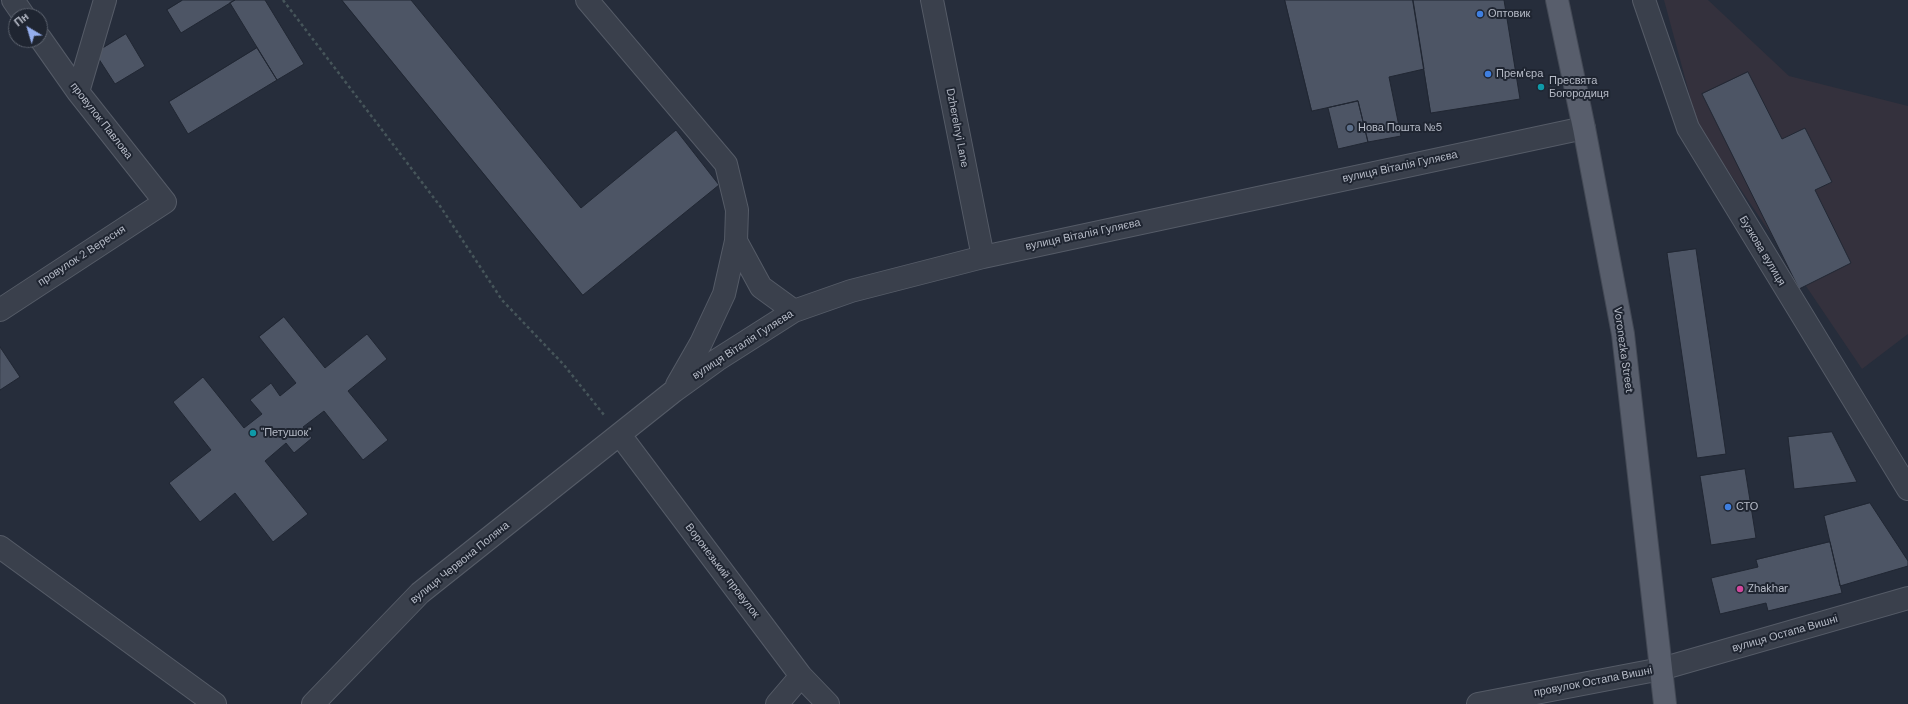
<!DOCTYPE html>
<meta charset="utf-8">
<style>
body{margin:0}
#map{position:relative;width:1908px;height:704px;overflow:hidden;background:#262d3b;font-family:"DM Sans",sans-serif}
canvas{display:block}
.north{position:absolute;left:8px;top:8px;width:40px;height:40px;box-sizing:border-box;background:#1f2531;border:1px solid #5b616d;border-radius:50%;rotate:322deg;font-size:11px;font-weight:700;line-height:16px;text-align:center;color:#b6bbc7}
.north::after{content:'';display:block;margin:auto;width:14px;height:18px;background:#94aeee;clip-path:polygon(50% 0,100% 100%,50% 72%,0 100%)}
</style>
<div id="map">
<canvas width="1908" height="704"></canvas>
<div class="north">Пн</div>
</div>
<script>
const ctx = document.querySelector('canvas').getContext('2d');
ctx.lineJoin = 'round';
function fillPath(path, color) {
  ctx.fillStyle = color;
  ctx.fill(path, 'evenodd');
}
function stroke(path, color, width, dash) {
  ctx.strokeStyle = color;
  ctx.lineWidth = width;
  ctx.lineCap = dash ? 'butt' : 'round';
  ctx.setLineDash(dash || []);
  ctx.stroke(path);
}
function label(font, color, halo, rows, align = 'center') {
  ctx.font = font + ' "DM Sans",sans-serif';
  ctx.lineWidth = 4;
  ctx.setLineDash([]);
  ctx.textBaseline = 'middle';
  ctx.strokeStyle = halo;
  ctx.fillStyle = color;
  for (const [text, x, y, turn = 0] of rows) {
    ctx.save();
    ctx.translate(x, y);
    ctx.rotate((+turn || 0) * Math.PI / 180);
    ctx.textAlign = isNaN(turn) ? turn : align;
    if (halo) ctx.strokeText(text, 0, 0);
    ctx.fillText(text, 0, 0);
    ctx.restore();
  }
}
const medical = new Path2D(`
 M1664,0H1708L1789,76L1908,106V334L1862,369L1698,126Z`);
const building = new Path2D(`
 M183,0H235L181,33L167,10Z
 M235,0H265L304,64L277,80L230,3Z
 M342,0H411L581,208L676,130L719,185L583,295Z
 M1285,0H1413L1424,69L1389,77L1401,136L1368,142L1358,101L1312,111Z
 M1413,0H1504L1520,99L1431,113Z
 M126,34L145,66L115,84L95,53Z
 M257,48L277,80L188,134L169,102Z
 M1748,72L1782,139L1805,128L1832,182L1815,190L1851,263L1799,289L1702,94Z
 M1358,101L1368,142L1338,149L1328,108Z
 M1696,249L1726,454L1697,458L1667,253Z
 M284,317L325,368L367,334L387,359L348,391L388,440L363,460L324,411L303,427L312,438L294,453L286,443L265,461L308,514L273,542L235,493L200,522L169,483L211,450L173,402L203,377L244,428L262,414L250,400L271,383L280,396L296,383L259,337Z
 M0,347L20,377L0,390Z
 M1832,432L1857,482L1794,489L1788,437Z
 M1745,469L1756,538L1711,545L1700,476Z
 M1870,503L1908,561V566L1840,586L1824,516Z
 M1830,542L1842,593L1768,611L1766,603L1720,614L1711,578L1758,567L1756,560Z`);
const path = new Path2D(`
 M283,0L440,206L502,300L564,365L604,415`);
const minor = new Path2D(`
 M13,0L24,16
 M587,0L726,164L737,210L736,241L761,287L794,311
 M932,0L983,257
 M1644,0L1688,128L1908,489
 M78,92L105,0
 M0,310L165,202L78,92L40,38
 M677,385L701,343L724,294L736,241
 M620,435L801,676L828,704
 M0,547L215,704
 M313,704L420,593L674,391L717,360L794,311L851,291L983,257L1584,128
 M777,704L801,676
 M1478,704L1661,669L1908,598`);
const major = new Path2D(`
 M1557,0L1584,128L1623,334L1665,704`);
const markers = [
 [1480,14,4,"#3f7fe0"],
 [1488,74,4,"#3f7fe0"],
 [1541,87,4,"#0f9aa8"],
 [1350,128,4,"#5c6f8a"],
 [253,433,4,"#0f9aa8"],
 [1728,507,4,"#3f7fe0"],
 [1740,589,4,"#d1479c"]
];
const poiNames = [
 ["Оптовик",1488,14],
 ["Прем'єра",1496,74],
 ["Пресвята",1549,81],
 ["Богородиця",1549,94],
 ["Нова Пошта №5",1358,128],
 ["\"Петушок\"",261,433],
 ["СТО",1736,507],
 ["Zhakhar",1748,589]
];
const streetNames = [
 ["провулок Павлова",101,121,52],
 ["Dzherelnyi Lane",957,128,79],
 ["вулиця Віталія Гуляєва",1400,167,-12],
 ["вулиця Віталія Гуляєва",1083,235,-12],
 ["Бузкова вулиця",1762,251,59],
 ["провулок 2 Вересня",82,256,-33],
 ["вулиця Віталія Гуляєва",743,345,-33],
 ["Voronezka Street",1623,350,82],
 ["вулиця Червона Поляна",460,563,-39],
 ["Воронезький провулок",722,571,53],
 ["вулиця Остапа Вишні",1785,634,-16],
 ["провулок Остапа Вишні",1593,682,-11]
];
fillPath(medical, '#34313d');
fillPath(building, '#4d5565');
stroke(building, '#212733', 1);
stroke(minor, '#555b67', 24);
stroke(major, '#434955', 24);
stroke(path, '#46555a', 2.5, [3, 3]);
stroke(minor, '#3a404c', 22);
stroke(major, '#585e6c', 22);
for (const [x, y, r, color] of markers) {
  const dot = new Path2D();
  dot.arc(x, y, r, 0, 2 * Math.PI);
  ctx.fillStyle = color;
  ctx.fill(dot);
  stroke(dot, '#1f2531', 1.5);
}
label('11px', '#b6bbc7', '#1f2531', poiNames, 'left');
label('11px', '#b6bbc7', '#1f2531', streetNames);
</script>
